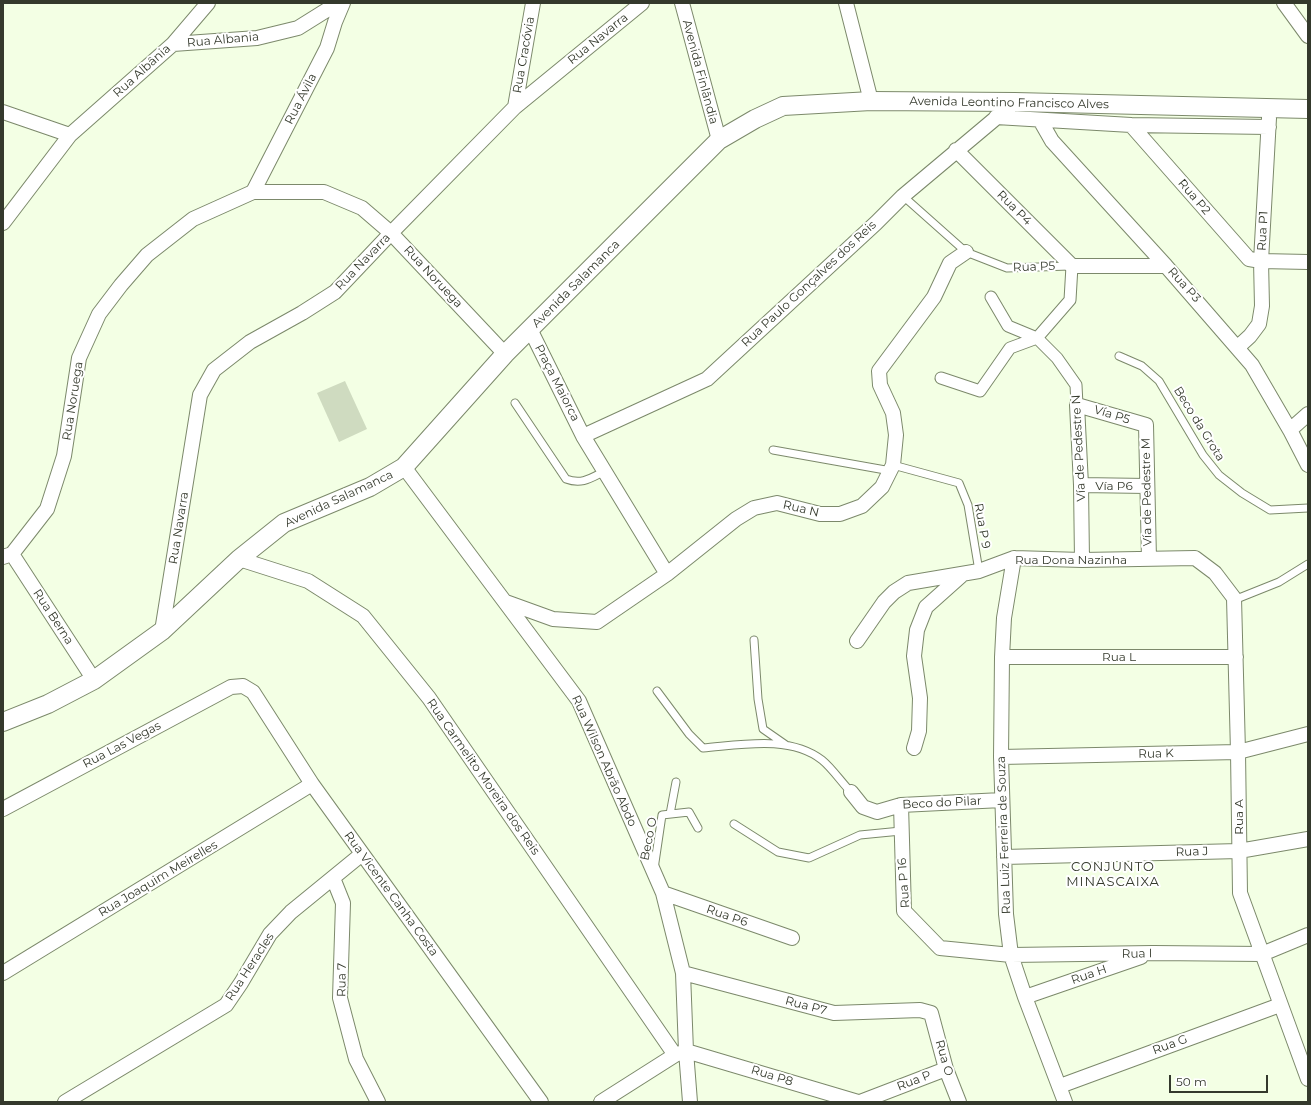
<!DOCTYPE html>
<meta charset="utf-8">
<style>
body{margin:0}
#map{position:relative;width:1311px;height:1105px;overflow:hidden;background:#f3ffe4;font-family:Montserrat,sans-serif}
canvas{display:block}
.frame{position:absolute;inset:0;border:4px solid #34392c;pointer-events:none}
.scale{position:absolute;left:1169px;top:1075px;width:99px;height:18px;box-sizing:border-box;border:2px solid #34392c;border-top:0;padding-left:5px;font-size:12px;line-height:14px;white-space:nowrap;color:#34392c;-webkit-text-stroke:3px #fff;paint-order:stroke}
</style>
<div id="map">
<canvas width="1311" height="1105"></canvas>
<div class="frame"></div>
<div class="scale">50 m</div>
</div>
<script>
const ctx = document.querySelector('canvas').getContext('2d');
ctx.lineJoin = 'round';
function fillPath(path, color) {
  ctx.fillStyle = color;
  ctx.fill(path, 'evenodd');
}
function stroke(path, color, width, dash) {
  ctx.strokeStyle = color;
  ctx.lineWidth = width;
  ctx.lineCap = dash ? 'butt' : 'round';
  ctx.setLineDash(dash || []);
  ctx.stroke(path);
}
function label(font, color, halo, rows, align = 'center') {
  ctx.font = font + ' Montserrat,sans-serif';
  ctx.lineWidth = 4;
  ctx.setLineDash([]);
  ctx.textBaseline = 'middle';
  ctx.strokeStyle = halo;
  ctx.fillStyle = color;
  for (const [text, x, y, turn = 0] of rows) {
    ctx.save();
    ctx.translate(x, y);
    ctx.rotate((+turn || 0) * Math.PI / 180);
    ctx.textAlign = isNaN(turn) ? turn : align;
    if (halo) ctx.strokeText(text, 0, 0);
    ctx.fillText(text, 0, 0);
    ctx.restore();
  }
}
const green = new Path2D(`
 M345,381L367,429L339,442L317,393Z`);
const service = new Path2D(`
 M903,196L966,252L1007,268L1070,266
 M1119,356L1142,366L1159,381L1203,455L1219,475L1242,493L1270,510L1308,508
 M515,403L566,479C582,485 591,478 605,471
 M773,450L891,471
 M893,465L959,483L968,505L979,571
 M1234,600L1279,582L1308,564
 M754,640L758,699L763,729L786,745
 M657,691L689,734L703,748C741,745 790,735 822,760C832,768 842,783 851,792
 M670,814L676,782
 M734,824L778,852L809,858L860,835L901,831
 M654,869L662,815L689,812L698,828`);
const pedestrian = new Path2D(`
 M1072,266L1070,300L1037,338L1057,358L1076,385L1077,405
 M941,378L980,391L1010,348L1037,338L1008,326L991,297`);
const minor = new Path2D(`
 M682,3L719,140
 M846,3L871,101
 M1284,3L1308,36
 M173,44L257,38L298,28L338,3
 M515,107L533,3
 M3,112L70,135
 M996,117L1131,125L1269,127
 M1040,120L1052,141L1166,266L1252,365L1291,432L1308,465
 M1131,125L1249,259L1261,261L1308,262
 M956,150L1072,266H1166
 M253,192L327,48L335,22L343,3
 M3,223L70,135L173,44L208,3
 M530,329L583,436L667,574
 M1238,347L1250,336L1259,324L1262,306L1261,261L1269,118
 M1290,430L1308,414
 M583,436L707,379L876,223L903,196L1015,102
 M404,467L579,701L663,893L683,973L686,1051L690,1102
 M1081,485L1147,486
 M12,554L94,680
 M3,557L12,554L47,509L64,456L79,358L99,314L121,285L147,255L193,219L253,192H324L362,208L391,233L505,354
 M1014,558L1004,618L1002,657L1001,757L1006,914L1011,955L1025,997L1065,1102
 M239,559L308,581L363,616L429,698L675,1055
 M1082,560L1081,485L1077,405L1146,425L1149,559
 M506,602L553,619L597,622L667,574L736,519L754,508L777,503L820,514H840L862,506L882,487L893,465L896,435L893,413L880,385L879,371L934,297L950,263L966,252
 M162,631L200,395L214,370L250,342L302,313L335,292L391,233L515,107L642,3
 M857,641L884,602L894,592L908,583L979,571L1014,558L1082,560L1195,558L1215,573L1234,598L1238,752L1240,893L1308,1079
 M1002,657H1236
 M914,748L919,731L920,698L914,656L917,630L926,607L963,574
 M1001,757L1238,752L1308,734
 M851,792L863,807L877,812L901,805L1002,800
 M901,805L904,911L940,948L1011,955L1153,953L1262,954L1308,935
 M3,809L231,687L243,686L253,692L312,784L541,1102
 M1004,857L1239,851L1308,839
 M333,878L343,903L340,998L356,1059L378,1102
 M663,893L792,938
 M3,973L312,784
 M683,973L834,1013L920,1010L931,1013L946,1069L959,1102
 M1025,997L1141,957
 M1060,1086L1280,1005
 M65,1102L226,1005L241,983L270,934L291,912L362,854
 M601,1102L675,1055L686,1051L858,1102
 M860,1102L946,1069`);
const tertiary = new Path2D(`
 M3,722L48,704L94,680L162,631L239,559L284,523L370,487L404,467L505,354L719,140L755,119L783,106L871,101L1015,102L1308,109`);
const streetNames = [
 ["Rua Navarra",598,39,-39],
 ["Rua Albania",223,40,-5],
 ["Rua Cracóvia",524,55,-80],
 ["Rua Albânia",142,71,-42],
 ["Avenida Finlândia",700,72,75],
 ["Rua Ávila",301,99,-63],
 ["Avenida Leontino Francisco Alves",1009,103,1],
 ["Rua P2",1194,197,49],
 ["Rua P4",1014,208,45],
 ["Rua P1",1263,231,-87],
 ["Rua Navarra",363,262,-46],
 ["Rua P5",1034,267,-2],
 ["Rua Noruega",433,277,47],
 ["Avenida Salamanca",576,284,-45],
 ["Rua Paulo Gonçalves dos Reis",809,284,-43],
 ["Rua P3",1184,285,48],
 ["Praça Maiorca",557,383,63],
 ["Rua Noruega",73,401,-81],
 ["Vía P5",1112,415,17],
 ["Beco da Grota",1199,424,58],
 ["Vía de Pedestre N",1079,448,-93],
 ["Vía P6",1114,486],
 ["Vía de Pedestre M",1147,492,-91],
 ["Avenida Salamanca",339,499,-25],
 ["Rua N",801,509,13],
 ["Rua P 9",982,526,80],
 ["Rua Navarra",179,528,-81],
 ["Rua Dona Nazinha",1071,560],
 ["Rua Berna",53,617,57],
 ["Rua L",1119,657],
 ["Rua Las Vegas",122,745,-28],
 ["Rua K",1156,754,-1],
 ["Rua Wilson Abrão Abdo",604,761,66],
 ["Rua Carmelito Moreira dos Reis",483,777,55],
 ["Beco do Pilar",942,803,-3],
 ["Rua A",1239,817,-90],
 ["Rua Luiz Ferreira de Souza",1004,835,-92],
 ["Beco O",649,839,-79],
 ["Rua J",1192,852,-2],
 ["Rua Joaquim Meirelles",158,879,-31],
 ["Rua P 16",904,883,-94],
 ["Rua Vicente Canha Costa",391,894,54],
 ["Rua P6",727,916,19],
 ["Rua I",1137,954,-1],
 ["Rua Heracles",250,967,-57],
 ["Rua H",1089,975,-19],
 ["Rua 7",342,980,-89],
 ["Rua P7",806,1006,15],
 ["Rua G",1170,1045,-20],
 ["Rua O",944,1058,74],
 ["Rua P8",772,1076,17],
 ["Rua P",914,1081,-21]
];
const neighbourhoodNames = [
 ["CONJUNTO",1113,867],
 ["MINASCAIXA",1113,882]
];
fillPath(green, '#cfdbc0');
stroke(service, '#7c896b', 9);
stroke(pedestrian, '#7c896b', 13);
stroke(minor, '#7c896b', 16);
stroke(tertiary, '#7c896b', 20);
stroke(service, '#fff', 7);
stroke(pedestrian, '#fff', 11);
stroke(minor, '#fff', 14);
stroke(tertiary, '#fff', 18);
label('12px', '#34392c', '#fff', streetNames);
ctx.letterSpacing = '1px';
label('13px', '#34392c', '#fff', neighbourhoodNames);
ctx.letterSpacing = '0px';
</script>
